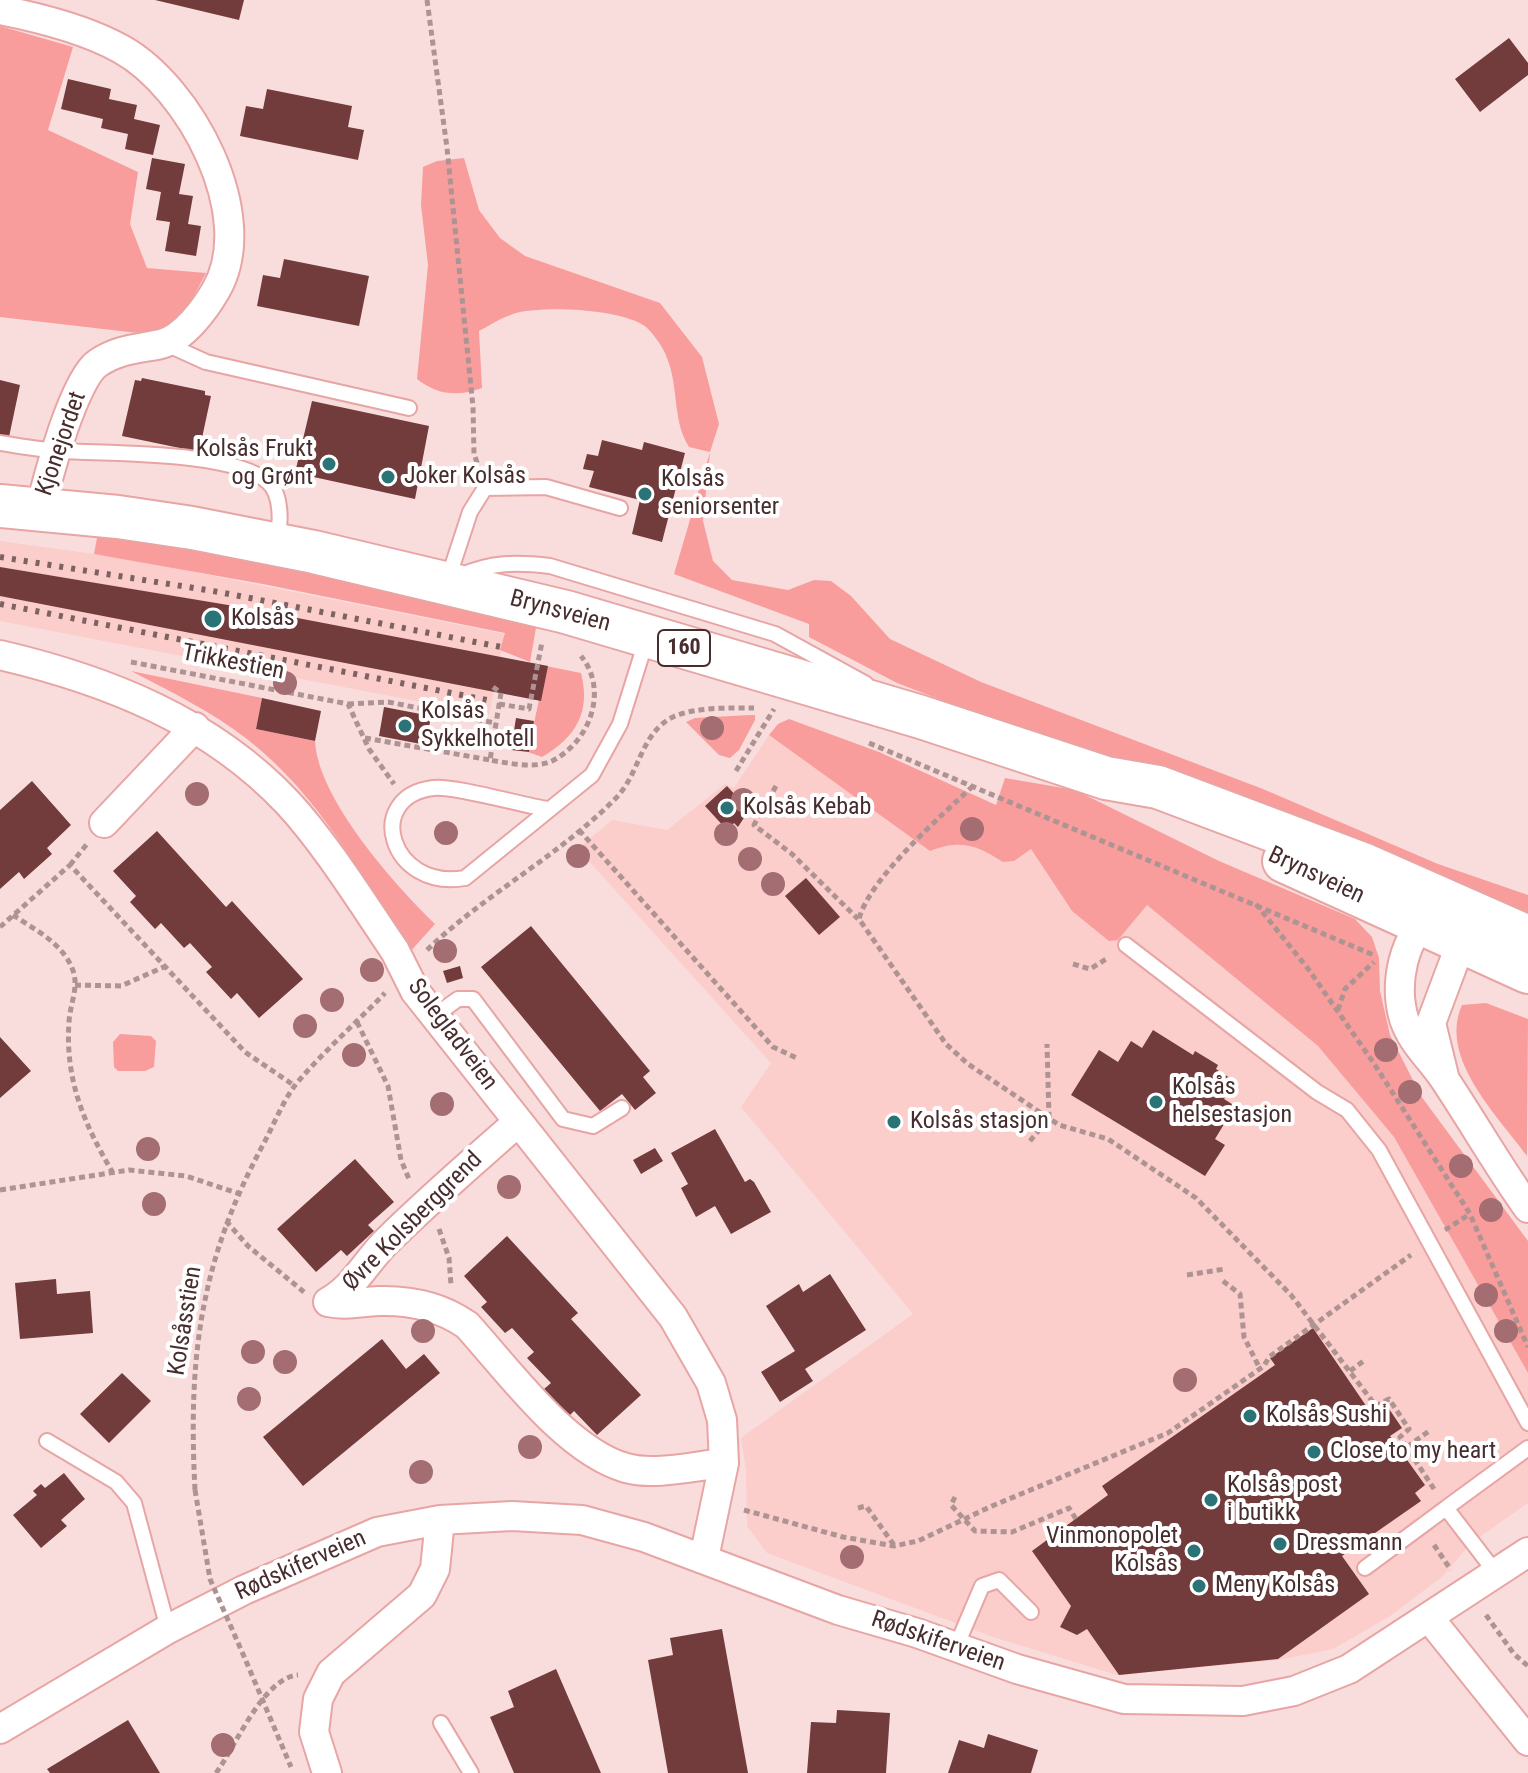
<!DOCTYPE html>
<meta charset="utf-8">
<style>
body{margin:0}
canvas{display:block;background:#f9dddc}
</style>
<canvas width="1528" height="1773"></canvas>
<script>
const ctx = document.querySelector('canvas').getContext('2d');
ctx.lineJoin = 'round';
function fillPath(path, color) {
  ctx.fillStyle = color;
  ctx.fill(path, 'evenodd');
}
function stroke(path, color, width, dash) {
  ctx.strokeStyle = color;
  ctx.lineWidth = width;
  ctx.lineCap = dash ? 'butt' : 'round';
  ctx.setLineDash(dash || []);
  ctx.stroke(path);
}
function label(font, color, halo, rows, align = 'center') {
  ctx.font = font + ' "Roboto Condensed",sans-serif';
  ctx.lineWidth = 8;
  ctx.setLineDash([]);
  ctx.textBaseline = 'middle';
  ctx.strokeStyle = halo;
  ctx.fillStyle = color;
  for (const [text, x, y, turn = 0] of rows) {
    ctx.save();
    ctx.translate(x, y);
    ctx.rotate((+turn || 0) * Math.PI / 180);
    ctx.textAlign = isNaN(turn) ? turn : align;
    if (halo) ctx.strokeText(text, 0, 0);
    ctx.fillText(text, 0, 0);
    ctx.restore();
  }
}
const built = new Path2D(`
 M0,541L123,558L505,634L489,715L0,621Z
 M769,735L930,851L950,843L978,846L1003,862L1014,861L1031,849L1072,911L1118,940L1147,905L1318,1046L1394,1137L1528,1373V1503L1471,1543L1443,1576L1390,1616L1333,1649L1278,1660L1117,1675L993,1637L767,1553L747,1526L746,1470L741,1438L913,1314L741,1107L771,1063L578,849L612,820L667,830L725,784L734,788Z`);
const green = new Path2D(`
 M0,26L73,47L48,130L138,172L130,224L147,268L206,273L172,337L0,317Z
 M464,158L479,210L500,238L525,256L660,303L702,357L719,424L710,452L703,521L713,561L732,580L788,590L814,580L831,581L851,596L890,639L981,682L1263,789L1438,864L1528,895V925L897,683L809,637V624L674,574L710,452L689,447C672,420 679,387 667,358C664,349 654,334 646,327C623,309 541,305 513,314C501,318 490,325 479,331L482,388C458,397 437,395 417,379L428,265L421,205L423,167L437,161Z
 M98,533L300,568L522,623L536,628L530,662L500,650L505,633L263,584L94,554Z
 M546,666L581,673C591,712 576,737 542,757L528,752Z
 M131,671L262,698L256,729L315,741C318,799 394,884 435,924L409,953C364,878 318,794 247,739C211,711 171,692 131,671Z
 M750,715H755V720L739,750L730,758L719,755L686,722L695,718Z
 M789,719L879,752L996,805L1005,778L1075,790L1219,861L1355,919L1372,937L1379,958L1380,991L1390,1035L1421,1096L1528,1241V1373L1394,1137L1318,1046L1147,905L1118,940L1109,941L1072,911L1031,849L1014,861L1003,862C977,845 960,839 930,851L769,735L778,724Z
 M1486,1003L1528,1019L1527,1156C1498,1116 1438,1058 1462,1005Z
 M120,1034L151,1036L156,1041L154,1067L145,1071H118L114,1067L113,1042Z`);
const building = new Path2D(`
 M155,0H244L239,20Z
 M1509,38L1528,63V75L1480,112L1455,79Z
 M68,79L111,89L109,99L137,105L134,119L160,125L153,155L125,149L128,134L101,128L103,119L61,109Z
 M267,89L352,106L348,127L364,130L358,160L240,136L246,106L263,109Z
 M152,158L185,164L179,194L193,196L188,224L201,226L196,256L165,251L170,222L156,220L161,192L146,189Z
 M284,259L369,276L359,326L257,306L263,275L280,278Z
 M142,378L205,391V395L211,396L199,452L122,436L135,380L141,381Z
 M0,380L20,385L9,437L0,436Z
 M312,401L429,426L415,499L295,473Z
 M602,440L642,450L644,442L685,453L662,542L632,534L640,500L589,487L594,471L583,469L587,454L598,456Z
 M0,567L240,607L548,666L541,701L0,596Z
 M262,698L321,711L315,741L256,729Z
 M384,707L431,716L426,745L379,736Z
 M516,718L534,721L529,752L511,750Z
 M32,781L71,825L47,848L52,854L24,879L19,872L0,889V810Z
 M727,786L749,810L738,827L734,823L727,830L705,806Z
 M157,831L226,907L232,901L303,979L259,1018L237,993L231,999L206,972L212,967L190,943L184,948L161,923L155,929L130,902L136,896L113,871Z
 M806,878L840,917L819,935L785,896Z
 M531,926L650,1071L643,1077L656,1093L635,1110L622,1094L600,1111L481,967Z
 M460,966L463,978L447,983L443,971Z
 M1153,1030L1193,1055L1195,1051L1218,1065L1216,1069L1236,1082L1224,1099L1235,1106L1215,1139L1225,1145L1205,1176L1071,1095L1099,1050L1118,1062L1131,1041L1142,1048Z
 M0,1037L31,1071L0,1098Z
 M715,1129L745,1182L750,1179L754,1182L771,1212L731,1234L715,1206L696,1217L681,1188L688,1184L671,1153Z
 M655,1148L663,1161L641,1174L633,1160Z
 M355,1159L394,1202L368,1225L374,1231L347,1256L341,1250L316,1272L277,1229Z
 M507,1236L578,1313L571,1319L641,1395L597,1435L574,1411L569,1416L544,1389L551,1383L527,1358L534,1352L512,1328L505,1333L481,1307L487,1302L464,1276Z
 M830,1274L866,1330L805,1369L813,1381L780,1402L761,1372L795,1351L766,1306L799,1284L803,1292Z
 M56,1279L57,1294L90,1291L93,1333L20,1339L15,1283Z
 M1313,1328L1371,1413L1385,1403L1402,1428L1390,1436L1425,1485L1415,1493L1421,1501L1342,1556L1369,1594L1278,1659L1119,1675L1087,1629L1077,1635L1060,1627L1071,1606L1032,1551L1108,1495L1102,1486L1275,1365L1270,1358Z
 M382,1339L406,1369L424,1354L440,1373L303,1486L263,1437Z
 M122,1373L151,1401L109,1443L80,1414Z
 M64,1473L85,1499L61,1520L67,1526L41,1548L13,1515L37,1495L33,1491L41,1484L45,1488Z
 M722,1629L748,1773H668L648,1660L673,1655L670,1638Z
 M556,1669L601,1773H514L490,1717L514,1707L508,1691Z
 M837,1710L890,1713L886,1773H807L811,1722L836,1723Z
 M128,1720L160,1773H50L47,1769Z
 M988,1734L1038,1750L1031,1773H948L959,1740L984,1748Z`);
const path = new Path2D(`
 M427,0L447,148L473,407L474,454L479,468
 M131,662L348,704L369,749L394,784
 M493,687L501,693L490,760C507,763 535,769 552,761C590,742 609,690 581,656
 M348,704L388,702L495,723
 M499,704L529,709L542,642
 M365,738L490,760
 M869,743L1376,956
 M736,771L774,709
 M776,786L754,825L792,854L858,919
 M973,786C941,816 869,879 859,919L946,1044L968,1064L1059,1125L1108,1139L1196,1198L1291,1295L1376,1406L1389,1399L1409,1429L1400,1437L1434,1489
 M579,830L773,1047L799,1059
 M70,865L87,844
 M1256,904L1309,970L1373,1062L1470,1214L1528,1347
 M13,915C34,929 62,943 72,968C80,986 70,1003 69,1022C65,1080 84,1124 113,1173
 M0,927L70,865L245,1052L295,1086
 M427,950C485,894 559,856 616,798C641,772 640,732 675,716C698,707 729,708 754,708
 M1073,964L1090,969L1108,958
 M75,985L121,986L166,966
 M1338,1010L1345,989L1374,962
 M357,1022L388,1086L401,1160L409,1179
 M1030,1141L1049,1118L1047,1044
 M0,1190L129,1170L186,1176L237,1193
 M226,1221L248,1246L304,1292
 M439,1229L449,1258L451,1285
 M1445,1230L1470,1214
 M1187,1275L1225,1269
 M1223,1281L1240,1294L1244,1337L1260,1369
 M1350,1371L1365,1360
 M1407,1447L1429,1431
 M195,1490C188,1357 200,1261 264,1143C274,1124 283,1101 296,1084C323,1052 356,1023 385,993
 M955,1497L951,1505L975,1531L1012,1532L1069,1508L1076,1519
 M858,1508L866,1506L894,1545
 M744,1510L843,1537L894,1546L918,1541L992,1506L1168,1433L1264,1366L1269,1357L1411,1255
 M1434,1545L1451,1570
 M1486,1615L1514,1654L1528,1666
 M246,1661L291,1767
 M216,1773C236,1746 263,1678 298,1675`);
const service = new Path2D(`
 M164,343L206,362L409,408
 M0,443C20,446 41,450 62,451C110,454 233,451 268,482C282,494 281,524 277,540
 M460,576C490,562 517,562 550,566L775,634L866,684
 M448,579L470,512L485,488L546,487L620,508
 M547,809C522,805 452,785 433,788C363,797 390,891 465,878L592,775L620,724L646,641
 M1126,945L1317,1092L1347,1110L1379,1150L1528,1423
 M433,1017L458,999H473L563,1119L593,1126L622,1108
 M47,1441L116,1482L134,1503L168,1629
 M1365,1568L1446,1508
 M1496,1573L1446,1508L1528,1448
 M956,1647L982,1586L999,1580L1031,1612
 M441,1723L471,1773`);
const minor = new Path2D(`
 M0,10C41,18 85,29 121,49C190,87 259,216 216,290C205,309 184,338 161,344C138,349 118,349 98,363C75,377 46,480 41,509
 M0,655C107,680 211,721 288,803C326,844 363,904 395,951
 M104,823L195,727
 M1434,915C1402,935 1394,985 1404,1019C1412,1043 1431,1059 1445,1080C1473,1122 1498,1166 1528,1208
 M415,991L673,1317L711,1383L722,1420L724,1463L704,1558
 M1445,1080L1431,1023L1461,943L1456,925
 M328,1302C345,1306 360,1302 378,1301C411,1300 440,1306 467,1325C508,1370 566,1451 626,1468C655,1476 694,1466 724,1463
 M328,1302C353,1288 365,1264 384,1244C427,1201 473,1162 518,1122
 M1430,1619L1528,1741
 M0,1729L168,1629L244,1590L377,1532L440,1520L512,1516L582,1520L644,1537L838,1610L917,1633L1017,1669L1124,1699L1243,1701L1294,1691L1349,1669L1528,1552
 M327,1773L314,1732L318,1699L331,1673L422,1595L435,1569L440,1520`);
const primary = new Path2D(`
 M0,506L118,517L192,528L314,552L566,612L921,717L1106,778L1158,787L1365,865L1528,937
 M1284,861L1528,972`);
const rail = new Path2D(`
 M0,557L219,592L501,647
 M0,604L487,700`);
const pathBridge = new Path2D(`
 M195,1490L210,1579L246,1661`);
const minorBridge = new Path2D(`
 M395,951L415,991`);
const trees = [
 [285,683],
 [712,728],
 [197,794],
 [743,800],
 [972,829],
 [446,833],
 [726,834],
 [578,856],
 [750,859],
 [773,884],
 [445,951],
 [372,970],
 [332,1000],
 [305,1026],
 [1386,1050],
 [354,1055],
 [1410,1092],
 [442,1104],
 [148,1149],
 [1461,1166],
 [509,1187],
 [154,1204],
 [1491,1210],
 [1486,1295],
 [423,1331],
 [1506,1331],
 [253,1352],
 [285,1362],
 [1185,1380],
 [249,1399],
 [530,1447],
 [421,1472],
 [852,1557],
 [223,1745]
];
const markers = [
 [329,464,8,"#2a7478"],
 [388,477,8,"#2a7478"],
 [645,494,8,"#2a7478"],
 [213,619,10,"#2a7478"],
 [405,726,8,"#2a7478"],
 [727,808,8,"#2a7478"],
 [1156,1102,8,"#2a7478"],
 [894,1122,8,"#2a7478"],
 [1250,1416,8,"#2a7478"],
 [1314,1452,8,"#2a7478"],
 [1211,1500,8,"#2a7478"],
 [1280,1544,8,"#2a7478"],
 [1194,1551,8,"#2a7478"],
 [1199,1586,8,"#2a7478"]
];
const shields = [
 [684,648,52]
];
const shieldNames = [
 ["160",684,648]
];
const streetNames = [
 ["Kjonejordet",62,444,-71],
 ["Brynsveien",560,612,15],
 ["Trikkestien",233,663,11],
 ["Brynsveien",1316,876,25],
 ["Solegladveien",452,1035,53],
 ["Øvre Kolsberggrend",413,1222,-45],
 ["Kolsåsstien",186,1321,-81],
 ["Rødskiferveien",301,1566,-24],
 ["Rødskiferveien",938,1642,19]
];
const poiNames = [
 ["Kolsås Frukt",313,450,"right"],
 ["og Grønt",313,478,"right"],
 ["Joker Kolsås",404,477],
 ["Kolsås",661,480],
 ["seniorsenter",661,508],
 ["Kolsås",231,619],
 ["Kolsås",421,712],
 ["Sykkelhotell",421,740],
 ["Kolsås Kebab",743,808],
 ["Kolsås",1172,1088],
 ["helsestasjon",1172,1116],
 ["Kolsås stasjon",910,1122],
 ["Kolsås Sushi",1266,1416],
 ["Close to my heart",1330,1452],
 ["Kolsås post",1227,1486],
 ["i butikk",1227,1514],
 ["Vinmonopolet",1178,1537,"right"],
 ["Kolsås",1178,1565,"right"],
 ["Dressmann",1296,1544],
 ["Meny Kolsås",1215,1586]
];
fillPath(built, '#fbcdcb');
fillPath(green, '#f99c9c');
fillPath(building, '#723b3c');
stroke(service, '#e7a5a4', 18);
stroke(minor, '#e7a5a4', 32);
stroke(primary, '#e7a5a4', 46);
stroke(path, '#ae9393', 5, [6, 4]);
stroke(service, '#fff', 14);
stroke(minor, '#fff', 28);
stroke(primary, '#fff', 42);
stroke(rail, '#7d6262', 6, [4, 8]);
stroke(minorBridge, '#e7a5a4', 32, []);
stroke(pathBridge, '#ae9393', 5, [6, 4]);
stroke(minorBridge, '#fff', 28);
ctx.fillStyle = '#a36d71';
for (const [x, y] of trees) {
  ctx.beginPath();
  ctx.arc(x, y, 12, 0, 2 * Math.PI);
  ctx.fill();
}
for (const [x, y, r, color] of markers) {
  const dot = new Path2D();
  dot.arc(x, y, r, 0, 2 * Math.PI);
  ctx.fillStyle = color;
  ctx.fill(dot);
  stroke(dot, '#fff', 3);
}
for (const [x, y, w] of shields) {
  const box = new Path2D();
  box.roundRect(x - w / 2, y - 18, w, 36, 6);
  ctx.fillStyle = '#fff';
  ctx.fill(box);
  stroke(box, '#472d2d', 2);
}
label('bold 22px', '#472d2d', null, shieldNames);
label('24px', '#472d2d', '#fff', streetNames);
label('24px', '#472d2d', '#fff', poiNames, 'left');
</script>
